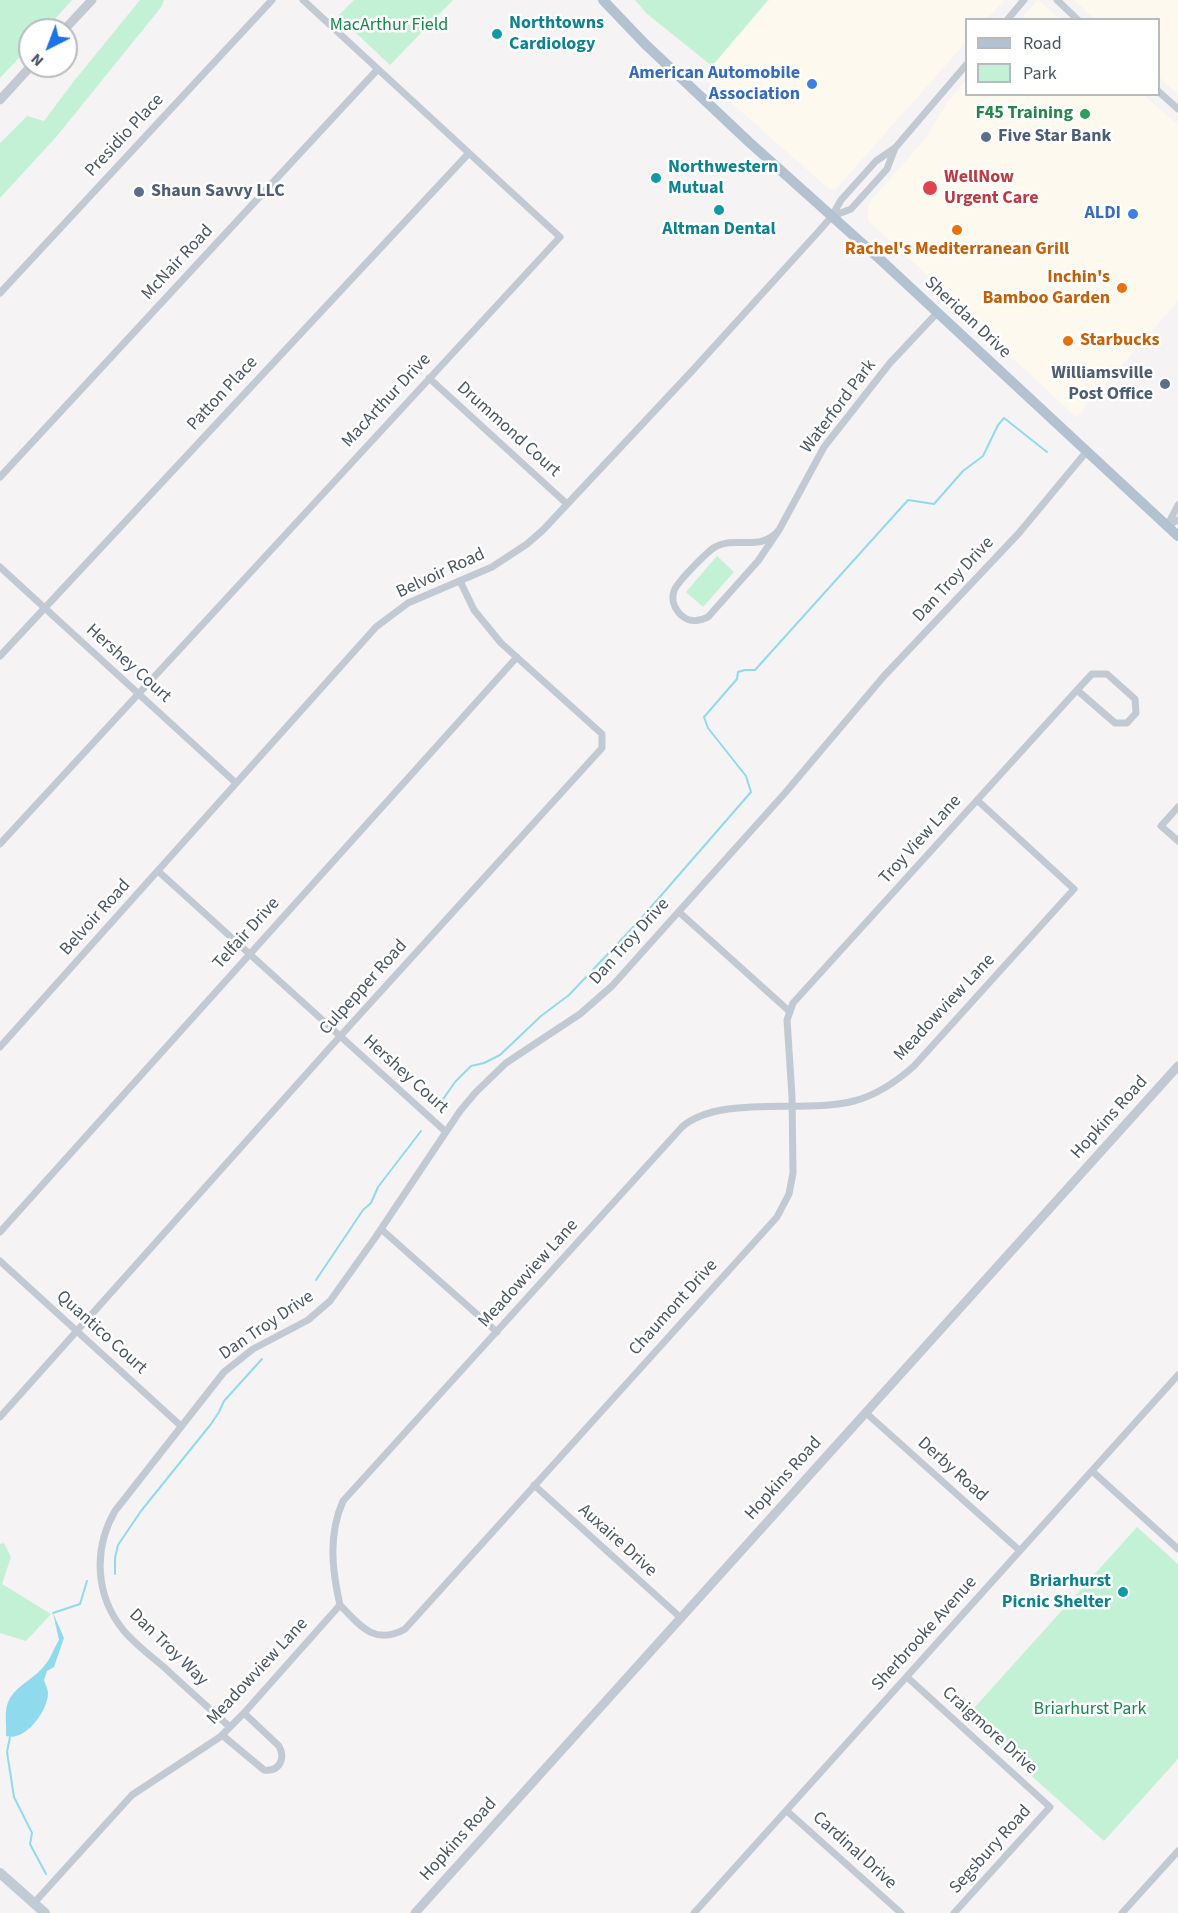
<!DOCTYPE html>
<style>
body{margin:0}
#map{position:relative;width:1178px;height:1913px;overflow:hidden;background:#f5f3f3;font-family:"Source Sans 3",sans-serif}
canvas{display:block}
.legend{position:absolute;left:965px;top:18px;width:195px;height:78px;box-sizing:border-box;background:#fff;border:2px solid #b7bbc0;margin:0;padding:8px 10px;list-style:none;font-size:18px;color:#4a5661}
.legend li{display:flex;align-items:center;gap:12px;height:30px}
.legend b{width:30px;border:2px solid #b7bbc0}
.north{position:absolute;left:18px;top:18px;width:60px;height:60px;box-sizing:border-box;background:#fff;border:2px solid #b7bbc0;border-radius:50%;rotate:222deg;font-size:16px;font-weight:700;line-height:24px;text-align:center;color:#4a5661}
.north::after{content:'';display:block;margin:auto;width:21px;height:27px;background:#1a73e8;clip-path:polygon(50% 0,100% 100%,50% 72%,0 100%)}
</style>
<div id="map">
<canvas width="1178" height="1913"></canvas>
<ul class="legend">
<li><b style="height:8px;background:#b3c2d1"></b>Road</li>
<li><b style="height:16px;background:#c3f1d5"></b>Park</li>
</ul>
<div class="north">N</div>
</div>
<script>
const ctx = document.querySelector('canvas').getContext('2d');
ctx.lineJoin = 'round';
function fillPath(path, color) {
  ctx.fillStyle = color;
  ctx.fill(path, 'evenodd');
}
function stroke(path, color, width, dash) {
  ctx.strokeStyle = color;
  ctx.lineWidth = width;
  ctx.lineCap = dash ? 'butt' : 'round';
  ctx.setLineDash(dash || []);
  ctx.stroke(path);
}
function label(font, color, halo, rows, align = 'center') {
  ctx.font = font + ' "Source Sans 3",sans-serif';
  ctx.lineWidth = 5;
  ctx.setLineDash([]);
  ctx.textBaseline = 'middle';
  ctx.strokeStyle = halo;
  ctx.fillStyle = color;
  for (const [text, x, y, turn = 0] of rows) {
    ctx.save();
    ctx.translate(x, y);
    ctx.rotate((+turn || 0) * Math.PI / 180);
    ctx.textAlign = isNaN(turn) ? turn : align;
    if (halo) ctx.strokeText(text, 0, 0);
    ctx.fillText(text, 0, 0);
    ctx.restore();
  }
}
const commercial = new Path2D(`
 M770,0H1004L987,19L966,20V42L835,190L828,188L702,77Z
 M1038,0L1060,19H1021Z
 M1074,0H1178V94L1159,77L1158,20L1095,19Z
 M966,80V94L1144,95L1178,125V301L1076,417L954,304L922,270L868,221V204L924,140L949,100Z`);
const green = new Path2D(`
 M0,0H72L45,30H30V46L0,78Z
 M140,0H164L162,6L57,136L0,198V143L27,116L44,121L74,81Z
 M354,0H453L390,65L338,16Z
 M635,0H768L712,66L646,13Z
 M717,556L734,572L703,607L686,592Z
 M1137,1527L1178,1564V1759L1104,1841L966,1717Z
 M4,1543L11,1557L2,1584L51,1614L26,1641L0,1633V1544Z`);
const water = new Path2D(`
 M53,1613L64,1638L54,1667L47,1671L44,1680C45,1684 48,1689 48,1693C48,1711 25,1742 6,1736C7,1724 3,1710 10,1698C19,1684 35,1678 45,1665C51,1658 54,1648 59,1640Z`);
const stream = new Path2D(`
 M439,1105L455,1082L471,1066L484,1063L500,1055L541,1016L569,995L638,922L751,792L746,776L708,728L704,717L737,679L738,672L745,670H755L908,500L934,504L963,471L983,456L998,425L1004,418L1047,452
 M316,1280L363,1210L371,1203L378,1187L421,1131
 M115,1574V1558L118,1545L141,1511L211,1424L219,1412L224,1401L262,1359
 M53,1613L80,1604L87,1581
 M10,1737L7,1752L14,1797L32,1833L30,1844L46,1874`);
const minor = new Path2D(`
 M1057,0L1078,20
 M1007,20L1024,0
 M1158,91L1178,109
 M833,216L851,209L887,169L895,148
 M0,293L272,0
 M429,378L567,504
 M0,477L377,70
 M1167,526L1178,505
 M1167,526L1178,520
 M779,530L758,561L708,617C705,618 702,620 699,620C683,624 669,606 674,591C676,583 707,552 715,547C736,535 760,553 779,530L824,447L890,363L937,313
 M0,567L236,783
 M0,656L469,153
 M1178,807L1161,826L1178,841
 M0,844L560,237L303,0
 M158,871L446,1132
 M679,912L789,1011
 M0,1047L376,627L408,603L492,567L527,544L543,530L692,371L819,231L832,216L841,200L876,161L895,148L966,65
 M381,1229L497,1332
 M0,1232L517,657
 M0,1261L181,1426
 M865,1412L1019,1550
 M0,1417L334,1043L602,748V734L501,643L474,610L460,581
 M1092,1471L1178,1549
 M534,1485L681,1618
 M340,1605C360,1626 375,1646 405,1629L777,1217L789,1194L793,1173L792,1096L787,1020L793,1003L1077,690L1092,674H1107L1135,699L1136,713L1127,723H1115L1077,690
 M340,1605C332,1570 328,1535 343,1501L682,1127C720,1094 805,1114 854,1101C877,1095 896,1082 914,1066L1074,889L977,800
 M907,1677L1050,1807L954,1913
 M230,1727C208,1707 186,1688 165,1668C151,1656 136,1645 124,1631C95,1596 93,1549 115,1511L224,1372L253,1349L308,1320L330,1301L375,1238L460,1111L476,1092L506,1063L580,1014L612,986L785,793L884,676L1019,533L1087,451
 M222,1735L264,1770C279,1772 286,1759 279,1746L244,1713
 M787,1811L901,1913
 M34,1903L132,1795L220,1737L244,1713L340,1605
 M694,1913L1178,1375
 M1122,1913L1178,1851`);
const tertiary = new Path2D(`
 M64,30L92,0
 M0,100L31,66
 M415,1913L1178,1066`);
const secondary = new Path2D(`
 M0,1873L45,1913`);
const primary = new Path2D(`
 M603,0L645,44L749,142L883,262L1178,536`);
const markers = [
 [497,34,6,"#0f9aa8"],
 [812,84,6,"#3f7fe0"],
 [1085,114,6,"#2e9e5b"],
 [986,137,6,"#5c6f8a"],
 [656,178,6,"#0f9aa8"],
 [930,188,8,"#e0444e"],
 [139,192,6,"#5c6f8a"],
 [719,210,6,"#0f9aa8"],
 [1133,214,6,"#3f7fe0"],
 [957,230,6,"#e8710a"],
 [1122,288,6,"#e8710a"],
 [1068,341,6,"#e8710a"],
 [1165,384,6,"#5c6f8a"],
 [1123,1592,6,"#0f9aa8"]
];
const cultureNames = [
 ["Northtowns",509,24],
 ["Cardiology",509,45],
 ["Northwestern",668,168],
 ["Mutual",668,189],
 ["Altman Dental",719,230,"center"],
 ["Briarhurst",1111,1582,"right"],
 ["Picnic Shelter",1111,1603,"right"]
];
const parkNames = [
 ["MacArthur Field",389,26],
 ["Briarhurst Park",1090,1710]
];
const shopNames = [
 ["American Automobile",800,74],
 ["Association",800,95],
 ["ALDI",1121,214]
];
const leisureNames = [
 ["F45 Training",1073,114]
];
const streetNames = [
 ["Presidio Place",125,136,-47],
 ["McNair Road",178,263,-47],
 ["Sheridan Drive",967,318,43],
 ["Patton Place",223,394,-47],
 ["MacArthur Drive",387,401,-47],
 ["Waterford Park",839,407,-53],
 ["Drummond Court",508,430,42],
 ["Belvoir Road",441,574,-25],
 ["Dan Troy Drive",954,580,-47],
 ["Hershey Court",128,664,42],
 ["Troy View Lane",921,840,-48],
 ["Belvoir Road",96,918,-48],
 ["Telfair Drive",247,934,-48],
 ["Dan Troy Drive",630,942,-48],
 ["Culpepper Road",364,988,-48],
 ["Meadowview Lane",945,1008,-47],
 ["Hershey Court",405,1075,42],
 ["Hopkins Road",1110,1118,-48],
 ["Meadowview Lane",529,1274,-48],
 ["Chaumont Drive",674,1308,-48],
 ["Dan Troy Drive",267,1326,-34],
 ["Quantico Court",101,1333,42],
 ["Derby Road",952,1470,42],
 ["Hopkins Road",784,1479,-48],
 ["Auxaire Drive",617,1541,42],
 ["Sherbrooke Avenue",925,1634,-48],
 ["Dan Troy Way",168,1648,44],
 ["Meadowview Lane",258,1672,-47],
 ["Craigmore Drive",989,1731,42],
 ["Hopkins Road",459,1840,-48],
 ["Segsbury Road",991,1850,-48],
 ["Cardinal Drive",854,1851,42]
];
const serviceNames = [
 ["Five Star Bank",998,137],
 ["Shaun Savvy LLC",151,192],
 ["Williamsville",1153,374,"right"],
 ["Post Office",1153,395,"right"]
];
const healthNames = [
 ["WellNow",944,178],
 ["Urgent Care",944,199]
];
const foodNames = [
 ["Rachel's Mediterranean Grill",957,250],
 ["Inchin's",1110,278,"right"],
 ["Bamboo Garden",1110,299,"right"],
 ["Starbucks",1080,341,"left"]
];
fillPath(commercial, '#fdf9ef');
fillPath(green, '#c3f1d5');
fillPath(water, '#90daee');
stroke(stream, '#90daee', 2);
stroke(minor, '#c1cad2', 7);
stroke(tertiary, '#c1cad2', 9);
stroke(secondary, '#c1cbd6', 10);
stroke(primary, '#b3c2d1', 10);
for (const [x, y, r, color] of markers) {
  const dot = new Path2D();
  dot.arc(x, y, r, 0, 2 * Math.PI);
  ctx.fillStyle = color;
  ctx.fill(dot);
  stroke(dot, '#fff', 2);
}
label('bold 18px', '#0d838f', '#fff', cultureNames, 'left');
label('18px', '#17864f', '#fff', parkNames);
label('bold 18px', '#366cbe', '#fff', shopNames, 'right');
label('bold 18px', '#27864d', '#fff', leisureNames, 'right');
label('18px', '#4a5661', '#fff', streetNames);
label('bold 18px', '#4e5e75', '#fff', serviceNames, 'left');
label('bold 18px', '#be3a42', '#fff', healthNames, 'left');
label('bold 18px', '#c56008', '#fff', foodNames);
</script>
